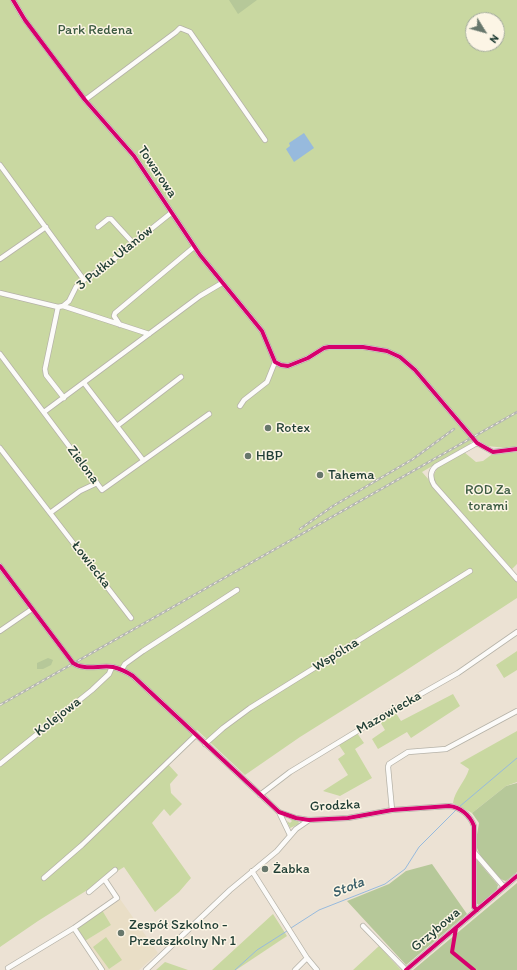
<!DOCTYPE html>
<meta charset="utf-8">
<style>
body{margin:0}
#map{position:relative;width:517px;height:970px;overflow:hidden;background:#ece2d4;font-family:Itim,sans-serif}
canvas{display:block}
.north{position:absolute;left:465px;top:12px;width:40px;height:40px;box-sizing:border-box;background:#fcf5e5;border:1px solid #a4ab9e;border-radius:50%;rotate:127deg;font-size:11px;font-weight:700;line-height:16px;text-align:center;color:#1f3d34}
.north::after{content:'';display:block;margin:auto;width:14px;height:18px;background:#67776c;clip-path:polygon(50% 0,100% 100%,50% 72%,0 100%)}
</style>
<div id="map">
<canvas width="517" height="970"></canvas>
<div class="north">N</div>
</div>
<script>
const ctx = document.querySelector('canvas').getContext('2d');
ctx.lineJoin = 'round';
function fillPath(path, color) {
  ctx.fillStyle = color;
  ctx.fill(path, 'evenodd');
}
function stroke(path, color, width, dash) {
  ctx.strokeStyle = color;
  ctx.lineWidth = width;
  ctx.lineCap = dash ? 'butt' : 'round';
  ctx.setLineDash(dash || []);
  ctx.stroke(path);
}
function label(font, color, halo, rows, align = 'center') {
  ctx.font = font + ' Itim,sans-serif';
  ctx.lineWidth = 3;
  ctx.setLineDash([]);
  ctx.textBaseline = 'middle';
  ctx.strokeStyle = halo;
  ctx.fillStyle = color;
  for (const [text, x, y, turn = 0] of rows) {
    ctx.save();
    ctx.translate(x, y);
    ctx.rotate((+turn || 0) * Math.PI / 180);
    ctx.textAlign = isNaN(turn) ? turn : align;
    if (halo) ctx.strokeText(text, 0, 0);
    ctx.fillText(text, 0, 0);
    ctx.restore();
  }
}
const built = new Path2D(`
 M120,899L158,953L139,970H105L85,941L111,925L102,910Z`);
const green = new Path2D(`
 M0,0H517V449L487,446L477,439L471,442L470,444L422,472L517,580V598L402,673L300,737L245,775L197,730L166,762L178,775L170,784L171,793L182,804L170,816L164,809L152,823L191,878L179,892L155,912L124,867L38,921L0,947ZM473,20H497V44H473Z
 M464,452L476,462L483,461L491,455L517,452V564L512,569L434,482C431,465 451,459 464,452Z
 M517,651V670L504,678L496,665Z
 M453,694L460,706L411,738L407,732L378,749L372,739L385,730L379,720L394,710L401,721Z
 M517,731V782L506,786L472,813L453,803C455,790 465,782 469,769L460,763Z
 M357,733L364,743L355,749L372,778L340,796L323,791L348,775L338,759L345,754L339,745Z
 M289,818L298,820L299,824L290,828L287,821L290,823L292,821Z
 M102,910L111,925L85,941L77,929L78,927Z
 M273,914L287,936L236,970H212Z
 M106,937L122,960L109,969L93,947Z
 M379,946L401,970H353Z
 M165,962L188,970H156Z`);
const forest = new Path2D(`
 M229,0H257L238,14Z
 M48,658L53,660L51,665L43,669H37V663Z
 M517,783V872L506,881C496,879 480,858 477,848C475,841 478,830 479,823L472,813L506,786Z
 M476,859L498,885L497,889L479,905L476,903Z
 M432,864L467,914L406,965L347,901L389,884L406,871Z
 M517,883V970H413Z`);
const water = new Path2D(`
 M304,133L314,148L294,162L286,149L290,146L289,143Z`);
const stream = new Path2D(`
 M459,807L517,758
 M291,928L319,910L385,884L405,869L419,847L456,810
 M235,970L257,950L287,931`);
const minor = new Path2D(`
 M13,0L25,20L85,100L134,156L200,255L262,331L275,362L281,365L288,366L308,358L324,348L329,347H363L387,351L400,357L415,370L477,443L493,452L517,449
 M85,100L176,32L180,28L190,32L265,140
 M0,165L84,280
 M98,227L108,219H111L133,243
 M0,259L46,227
 M0,293L58,307L63,306L149,334
 M63,306L69,301L76,287L84,280L105,266L171,213
 M58,307L45,369L46,375L64,398
 M120,325L114,316L115,313L194,247
 M0,354L102,490L209,414
 M84,383L143,460
 M240,406L244,400L267,382L275,362
 M44,412L200,296L222,283
 M117,426L181,377
 M477,443L436,466C430,471 430,478 434,485L517,579
 M0,448L131,618
 M50,513L80,491L97,483
 M0,566L73,663C84,671 100,665 113,667C121,669 127,672 133,676L279,812L296,818L309,820L348,818L392,810L449,806C460,807 470,815 474,826V907L477,910
 M0,631L32,609
 M122,669L125,664L143,651L237,590
 M205,744L223,728L250,708L470,571
 M0,764L92,690L109,674L112,667
 M260,795L290,772L382,716L458,673L517,632
 M392,810L388,767L389,764L408,752L446,749L517,711
 M279,812L290,835
 M474,852L504,887
 M252,871L307,958L317,970
 M44,878L82,845L196,735
 M89,892L115,870
 M363,926L406,970
 M74,928L102,970
 M8,968L74,928L117,898L105,880
 M146,970L230,890L277,851L296,829L309,820
 M295,970L307,958
 M406,970L517,876`);
const rail = new Path2D(`
 M300,529L333,506L413,459L454,429
 M0,705L517,412`);
const cycleway = new Path2D(`
 M13,0L25,20L85,100L134,156L200,255L262,331L275,362L281,365L288,366L308,358L324,348L329,347H363L387,351L400,357L415,370L477,443L493,452L517,449
 M0,566L73,663C84,671 100,665 113,667C121,669 127,672 133,676L279,812L296,818L309,820L348,818L392,810L449,806C460,807 470,815 474,826V907L477,910
 M456,928L452,952L474,970
 M406,970L517,876`);
const markers = [
 [268,428,4,"#67776c"],
 [248,456,4,"#67776c"],
 [320,475,4,"#67776c"],
 [265,869,4,"#67776c"],
 [121,933,4,"#67776c"]
];
const parkNames = [
 ["Park Redena",95,30],
 ["ROD Za",488,490],
 ["torami",488,506]
];
const streetNames = [
 ["Towarowa",157,172,56],
 ["3 Pułku Ułanów",115,258,-39],
 ["Zielona",83,465,53],
 ["Łowiecka",91,565,52],
 ["Wspólna",336,655,-32],
 ["Mazowiecka",389,713,-30],
 ["Kolejowa",58,717,-38],
 ["Grodzka",335,806,-3],
 ["Grzybowa",436,930,-40]
];
const poiNames = [
 ["Rotex",276,428],
 ["HBP",256,456],
 ["Tahema",328,475],
 ["Żabka",273,869],
 ["Zespół Szkolno -",129,925],
 ["Przedszkolny Nr 1",129,941]
];
const waterNames = [
 ["Stoła",348,888,-22]
];
fillPath(built, '#e9dec6');
fillPath(green, '#c9d8a1');
fillPath(forest, '#b6c899');
fillPath(water, '#97badd');
stroke(stream, '#97badd', 1);
stroke(minor, '#b5b2a8', 6);
stroke(minor, '#fcfbf9', 4.5);
stroke(rail, '#b3b5b2', 2.5);
stroke(rail, '#fcf5e5', 1, [3]);
stroke(cycleway, '#d6006c', 4);
for (const [x, y, r, color] of markers) {
  const dot = new Path2D();
  dot.arc(x, y, r, 0, 2 * Math.PI);
  ctx.fillStyle = color;
  ctx.fill(dot);
  stroke(dot, '#fcf5e5', 1.5);
}
label('14px', '#3b5a41', '#fcf5e5', parkNames);
label('14px', '#1f3d34', '#fcf5e5', streetNames);
label('14px', '#1f3d34', '#fcf5e5', poiNames, 'left');
label('italic 15px', '#385d68', '#fcf5e5', waterNames);
</script>
